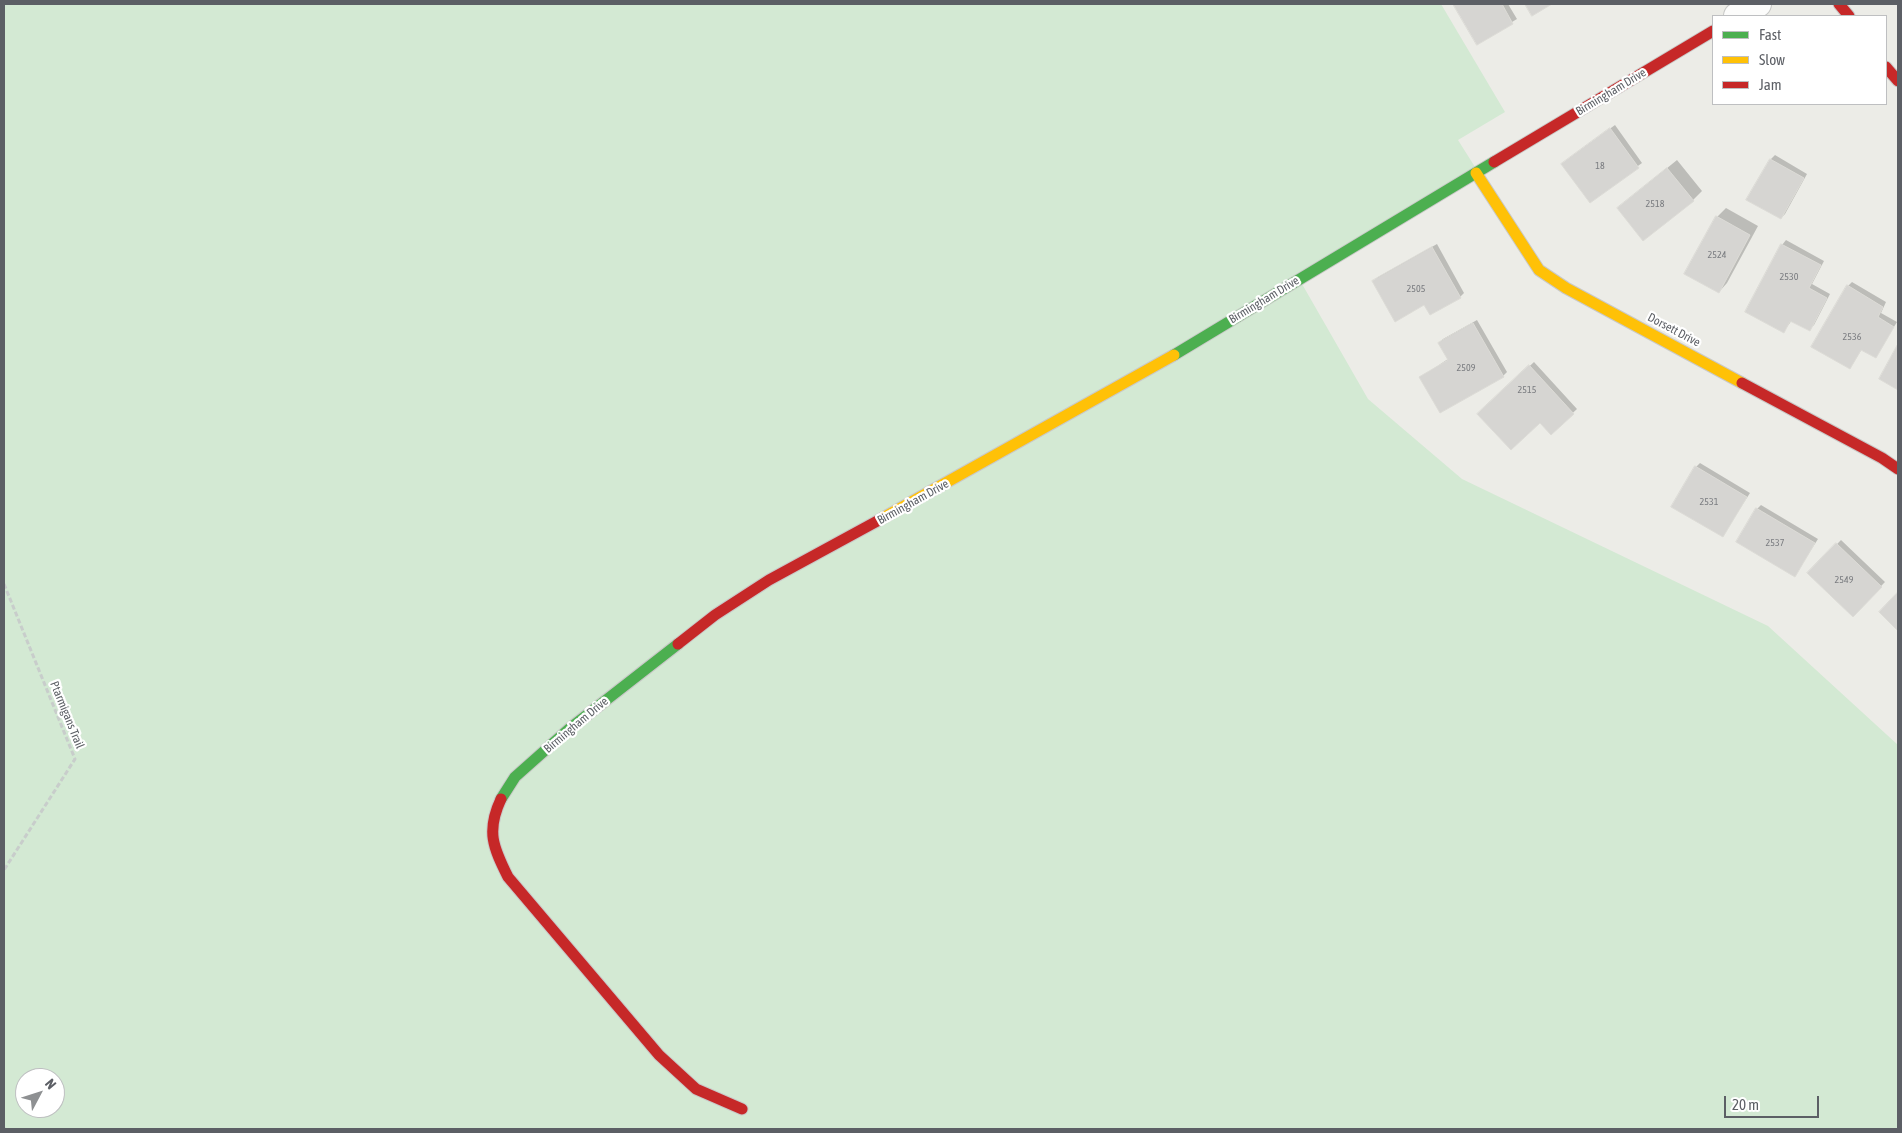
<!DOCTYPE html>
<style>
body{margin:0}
#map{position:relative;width:1902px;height:1133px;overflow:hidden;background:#ecece7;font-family:"Asap Condensed",sans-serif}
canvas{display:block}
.frame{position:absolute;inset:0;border:5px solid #5c5f65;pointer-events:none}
.legend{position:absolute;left:1712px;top:15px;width:175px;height:90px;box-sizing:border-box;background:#fff;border:1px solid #bebfc1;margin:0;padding:6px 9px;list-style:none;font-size:15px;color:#5c5f65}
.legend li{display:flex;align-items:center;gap:10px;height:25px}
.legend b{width:25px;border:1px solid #bebfc1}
.north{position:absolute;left:15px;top:1068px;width:50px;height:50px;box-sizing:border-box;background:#fff;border:1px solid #bebfc1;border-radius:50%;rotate:50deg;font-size:14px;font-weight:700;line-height:20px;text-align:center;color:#5c5f65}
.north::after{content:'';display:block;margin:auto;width:18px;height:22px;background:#8e9092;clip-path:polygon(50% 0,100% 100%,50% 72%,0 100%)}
.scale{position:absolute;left:1724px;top:1096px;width:95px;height:22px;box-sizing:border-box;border:2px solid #5c5f65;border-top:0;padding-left:6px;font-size:15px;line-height:18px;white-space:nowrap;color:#5c5f65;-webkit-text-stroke:4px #fff;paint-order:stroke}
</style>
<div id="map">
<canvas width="1902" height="1133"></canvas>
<div class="frame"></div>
<ul class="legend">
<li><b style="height:6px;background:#4caf50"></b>Fast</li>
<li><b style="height:6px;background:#ffc107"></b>Slow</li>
<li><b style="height:6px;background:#c62828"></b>Jam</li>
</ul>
<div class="north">N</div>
<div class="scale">20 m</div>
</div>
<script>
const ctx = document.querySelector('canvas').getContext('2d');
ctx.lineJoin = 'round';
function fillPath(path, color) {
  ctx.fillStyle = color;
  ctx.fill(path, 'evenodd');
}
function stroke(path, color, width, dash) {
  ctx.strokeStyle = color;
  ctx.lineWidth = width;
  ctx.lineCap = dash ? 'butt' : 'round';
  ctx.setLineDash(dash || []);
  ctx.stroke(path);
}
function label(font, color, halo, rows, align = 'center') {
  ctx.font = font + ' "Asap Condensed",sans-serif';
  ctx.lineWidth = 4.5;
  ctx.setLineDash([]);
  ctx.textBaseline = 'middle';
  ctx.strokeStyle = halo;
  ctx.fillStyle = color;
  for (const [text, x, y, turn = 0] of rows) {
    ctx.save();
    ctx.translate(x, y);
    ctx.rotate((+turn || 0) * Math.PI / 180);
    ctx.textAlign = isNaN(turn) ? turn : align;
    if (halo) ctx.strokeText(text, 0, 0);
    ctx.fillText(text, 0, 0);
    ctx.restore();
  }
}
const green = new Path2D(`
 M4,4H1441L1505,112L1458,140L1475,167L1298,277L1368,399L1462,479L1768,626L1898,745V1129H4ZM25,1078H55V1108H25Z`);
const shadow = new Path2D(`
 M1454,4H1508L1517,19L1477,43Z
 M1615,125L1642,163L1590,201L1567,160Z
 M1775,155L1807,174L1785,214L1781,218L1771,159Z
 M1677,160L1702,191L1693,200L1618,208Z
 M1726,208L1758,226L1727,283L1719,292L1717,217Z
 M1786,240L1824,261L1812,284L1830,294L1814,325L1809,329L1792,320L1784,331L1782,245Z
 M1437,244L1464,293L1460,297L1374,281L1378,277Z
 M1852,282L1886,302L1881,313L1897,322L1876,356L1862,349L1850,368L1848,286Z
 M1477,320L1507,372L1503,376L1421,377L1448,359L1439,343L1443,339Z
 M1534,362L1577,409L1551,433L1540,421L1479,414Z
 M1700,463L1750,493L1723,535L1696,467Z
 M1761,505L1818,539L1795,575L1757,509Z
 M1841,540L1885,582L1853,615L1809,573Z`);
const building = new Path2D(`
 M1453,4H1502L1513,24L1477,45Z
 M1525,4H1552L1532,16Z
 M1610,128L1639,168L1590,203L1561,164Z
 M1770,159L1804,178L1781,219L1746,200Z
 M1667,168L1694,201L1643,241L1617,208Z
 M1716,216L1750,235L1719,293L1684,274Z
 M1781,244L1821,265L1809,288L1827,298L1810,331L1790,321L1784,333L1745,312Z
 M1432,247L1461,298L1430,315L1424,305L1395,322L1372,281Z
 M1847,285L1883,307L1878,317L1894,327L1876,358L1861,350L1850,369L1811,347Z
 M1473,323L1504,377L1440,413L1419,377L1448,360L1438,343Z
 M1898,344V390L1879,379Z
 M1529,365L1574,414L1551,435L1540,423L1511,450L1477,414Z
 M1695,466L1747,497L1723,537L1671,507Z
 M1756,508L1815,543L1795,577L1736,542Z
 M1836,543L1882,587L1853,617L1807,573Z
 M1898,592V631L1879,612Z`);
const path = new Path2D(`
 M4,584L75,759L4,870
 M4,1129H6`);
const street = new Path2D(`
 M1737,16L1758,4`);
const fast = new Path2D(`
 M1174,355L1494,162
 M501,799L515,777L569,729L678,644`);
const slow = new Path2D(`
 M1476,173L1539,270L1566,288L1742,383
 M881,519L1174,355`);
const jam = new Path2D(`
 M1839,4L1849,16
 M1886,67L1898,81
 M1494,162L1713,31
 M1742,383L1882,458L1898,469
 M678,644L715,615L769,580L881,519
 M501,799C486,831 493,847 508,877L659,1055L696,1089L742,1109`);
const numberNames = [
 ["18",1600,166],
 ["2518",1655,204],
 ["2524",1717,255],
 ["2530",1789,277],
 ["2505",1416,289],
 ["2536",1852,337],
 ["2509",1466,368],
 ["2515",1527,390],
 ["2531",1709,502],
 ["2537",1775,543],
 ["2549",1844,580]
];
const streetNames = [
 ["Birmingham Drive",1611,92,-31],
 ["Birmingham Drive",1264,300,-31],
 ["Dorsett Drive",1674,330,28],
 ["Birmingham Drive",913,502,-29],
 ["Ptarmigans Trail",67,715,68],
 ["Birmingham Drive",576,725,-40]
];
fillPath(green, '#d3e9d3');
fillPath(shadow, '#0003');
fillPath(building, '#d6d5d2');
stroke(building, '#dcdbd6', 1);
stroke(street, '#c8c9c7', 28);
stroke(fast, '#c9c9c8', 13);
stroke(slow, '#c9c9c8', 13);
stroke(jam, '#c9c9c8', 13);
stroke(path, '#c8cdcb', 3, [5, 2.5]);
stroke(street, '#fcfcfb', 26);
stroke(fast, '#4caf50', 11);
stroke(slow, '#ffc107', 11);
stroke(jam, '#c62828', 11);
label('10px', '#7b7d81', null, numberNames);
label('12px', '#5c5f65', '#fff', streetNames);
</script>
